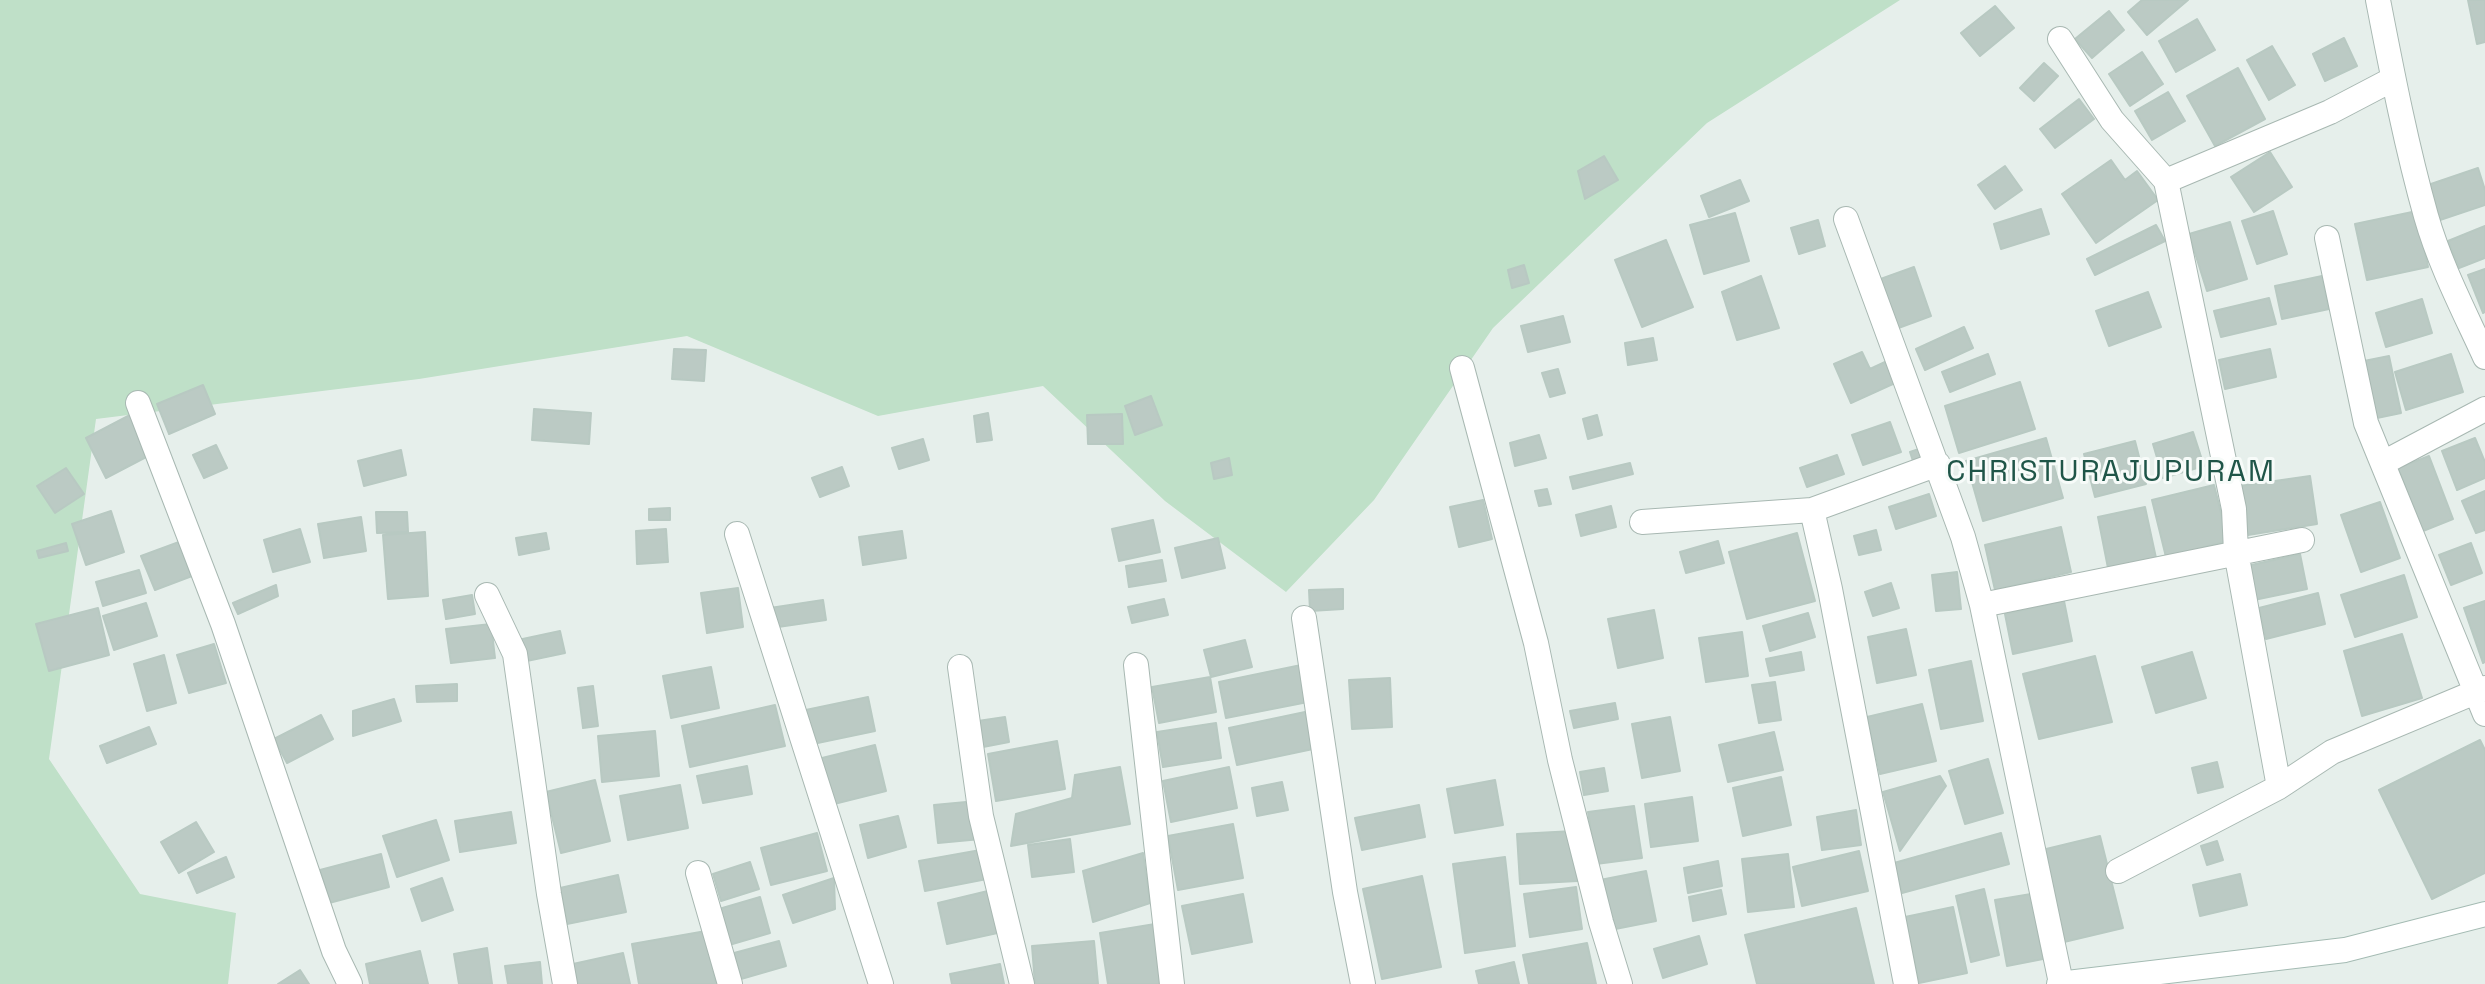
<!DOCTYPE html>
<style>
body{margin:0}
canvas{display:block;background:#e6efeb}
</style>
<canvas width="2485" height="984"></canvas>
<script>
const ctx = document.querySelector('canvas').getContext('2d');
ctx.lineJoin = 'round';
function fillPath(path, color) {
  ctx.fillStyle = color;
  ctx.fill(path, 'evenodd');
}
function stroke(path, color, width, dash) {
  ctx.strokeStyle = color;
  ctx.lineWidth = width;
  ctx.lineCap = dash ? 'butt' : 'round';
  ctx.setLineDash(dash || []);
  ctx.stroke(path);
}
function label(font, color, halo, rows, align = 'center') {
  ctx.font = font + ' "Space Grotesk",sans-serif';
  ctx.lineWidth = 6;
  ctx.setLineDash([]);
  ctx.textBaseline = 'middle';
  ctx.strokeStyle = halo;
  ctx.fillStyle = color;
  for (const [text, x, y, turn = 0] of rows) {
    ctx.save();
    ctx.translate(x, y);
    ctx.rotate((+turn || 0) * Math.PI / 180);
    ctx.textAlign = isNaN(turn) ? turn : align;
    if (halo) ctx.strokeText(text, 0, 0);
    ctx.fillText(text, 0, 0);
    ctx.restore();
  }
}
const green = new Path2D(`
 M0,0H1900L1707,123L1493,328L1374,500L1286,592L1165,501L1043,386L878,416L687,336L419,379L96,419L49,759L140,894L236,913L228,984H0Z`);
const building = new Path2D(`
 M2142,0H2188L2147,35L2128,12Z
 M2468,0H2485V42L2477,44Z
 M1995,6L2014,28L1980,56L1961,33Z
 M2109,11L2124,30L2092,58L2075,39Z
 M2197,19L2215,50L2176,72L2159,41Z
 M2344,38L2357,66L2325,81L2313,54Z
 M2272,46L2295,85L2269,100L2247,60Z
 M2142,52L2163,84L2130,106L2109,74Z
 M2044,63L2058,76L2034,101L2020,88Z
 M2238,68L2265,119L2215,146L2187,96Z
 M2168,92L2185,121L2152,140L2135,111Z
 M2079,99L2094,119L2055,148L2040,129Z
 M2270,152L2292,187L2254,212L2231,177Z
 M1604,156L1618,180L1585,199L1578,171Z
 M2111,160L2125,180L2137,171L2158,200L2096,243L2062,194Z
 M2005,166L2022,190L1995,209L1978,185Z
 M2478,168L2485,190V205L2440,220L2428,185Z
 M1740,180L1749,201L1709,217L1701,196Z
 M2041,209L2049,234L2001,249L1994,224Z
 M2273,211L2287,254L2257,264L2242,221Z
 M2417,211L2428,267L2367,280L2355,224Z
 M1735,213L1749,261L1704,274L1690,225Z
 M1818,220L1825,246L1799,254L1791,228Z
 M2230,222L2247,279L2207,291L2189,234Z
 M2156,225L2165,241L2095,275L2087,259Z
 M2485,226V258L2459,268L2448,241Z
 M1666,240L1693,307L1642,327L1615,260Z
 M1524,265L1529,283L1512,288L1508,270Z
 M1914,267L1931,316L1893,330L1875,281Z
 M2485,269V312L2483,313L2468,275Z
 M1761,276L1779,328L1737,340L1722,292Z
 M2322,276L2329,309L2282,319L2275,286Z
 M2148,292L2161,327L2109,346L2096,311Z
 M2269,298L2276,324L2221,337L2214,311Z
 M2422,299L2432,333L2386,347L2376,313Z
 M1563,316L1570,342L1528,352L1521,326Z
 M1964,327L1973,348L1925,370L1916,349Z
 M1653,338L1657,360L1628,365L1625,343Z
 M674,349L706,350L704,381L672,379Z
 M2270,349L2276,377L2225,389L2219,360Z
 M1862,352L1870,369L1885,362L1895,383L1851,403L1834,364Z
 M1988,354L1995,374L1950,392L1942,372Z
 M2451,354L2463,392L2406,410L2395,372Z
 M2389,356L2401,413L2377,418L2364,361Z
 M1558,369L1565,393L1550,397L1542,373Z
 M2020,382L2035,429L1959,453L1945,406Z
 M203,385L215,414L169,434L157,404Z
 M1151,396L1162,425L1135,435L1125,406Z
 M534,409L591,413L589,444L532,440Z
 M988,413L992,440L977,442L974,416Z
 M1122,414L1123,444H1088L1087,415Z
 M130,415L150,455L106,478L86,438Z
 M1597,415L1602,435L1588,439L1583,419Z
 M1890,422L1901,452L1863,465L1852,435Z
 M2193,432L2204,466L2163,478L2153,444Z
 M1539,435L1546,458L1515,466L1510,443Z
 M2046,438L2063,498L1983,521L1966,461Z
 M2475,438L2485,462V478L2457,490L2442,451Z
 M923,439L929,460L899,469L892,448Z
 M2135,441L2146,484L2095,497L2084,454Z
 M216,445L227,468L204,478L193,455Z
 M1925,447L1929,459L1914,464L1910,452Z
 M401,450L406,475L364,486L358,461Z
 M1837,455L1844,474L1807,487L1800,468Z
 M2429,456L2453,519L2423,531L2398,468Z
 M1229,458L1232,475L1214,479L1211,463Z
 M1630,463L1633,474L1573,489L1570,477Z
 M842,467L849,486L820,497L812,478Z
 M66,468L84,494L55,513L37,486Z
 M2310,476L2317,524L2248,535L2240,486Z
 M2214,485L2228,541L2166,557L2152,500Z
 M1547,489L1551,504L1539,506L1535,491Z
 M2485,491V530L2476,533L2462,501Z
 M1929,494L1936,516L1896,529L1889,507Z
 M1483,500L1492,539L1459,547L1450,507Z
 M2380,502L2400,558L2361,572L2341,515Z
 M1611,506L1616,527L1581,536L1576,515Z
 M2145,507L2156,558L2108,568L2098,517Z
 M670,508V520H649V509Z
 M111,511L124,552L86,565L72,524Z
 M376,512H407L408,532L377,533Z
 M361,517L366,551L324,558L318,524Z
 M1153,520L1160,552L1119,561L1112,529Z
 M2061,527L2071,572L1995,590L1985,545Z
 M300,529L310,562L273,572L264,540Z
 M666,529L668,562L637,564L636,531Z
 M1876,530L1881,550L1859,555L1854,536Z
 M902,531L906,558L863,565L859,537Z
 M425,532L428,596L388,599L383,535Z
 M546,533L549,549L519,555L516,538Z
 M1797,533L1815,601L1747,619L1729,552Z
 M1218,538L1225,568L1182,578L1175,548Z
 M1718,541L1724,563L1686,573L1680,552Z
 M179,542L192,576L155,590L141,556Z
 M66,543L68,551L39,558L37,551Z
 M2471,543L2482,573L2451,585L2439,555Z
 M2300,554L2307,589L2254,600L2247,566Z
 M1162,560L1166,581L1129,587L1126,566Z
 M139,570L146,593L103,606L96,582Z
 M1957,572L1961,609L1936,611L1932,575Z
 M2404,575L2417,617L2355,637L2341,595Z
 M1891,583L1899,608L1873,616L1865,592Z
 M276,585L278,596L238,614L233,603Z
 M738,588L743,627L707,633L701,593Z
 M1343,589V609L1310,611L1309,590Z
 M2318,593L2325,624L2266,639L2259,608Z
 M472,595L475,614L446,619L443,600Z
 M1164,599L1168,615L1132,623L1128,607Z
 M823,600L826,620L778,627L770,608Z
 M2064,601L2072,641L2013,654L2005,614Z
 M2485,601V662L2483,663L2464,608Z
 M146,603L157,636L114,650L103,616Z
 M98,608L109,655L49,671L36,624Z
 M1654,610L1663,658L1618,668L1608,619Z
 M1808,613L1815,637L1770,651L1763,626Z
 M491,624L495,658L451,663L446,629Z
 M1906,629L1916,675L1877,683L1868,637Z
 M560,631L565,653L522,662L518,640Z
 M1742,632L1748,676L1706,682L1699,638Z
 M2402,634L2422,698L2362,716L2344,651Z
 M1245,640L1252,667L1211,677L1204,650Z
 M214,644L226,683L189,693L177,655Z
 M1801,652L1804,670L1770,676L1766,659Z
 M2192,652L2206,698L2156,713L2142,667Z
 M164,655L176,703L147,711L134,664Z
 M2095,656L2112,722L2039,739L2023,674Z
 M1971,661L1983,721L1941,729L1929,670Z
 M1306,664L1313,701L1226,718L1219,682Z
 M711,667L719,708L671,718L663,676Z
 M1210,677L1216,712L1159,723L1152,687Z
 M1390,678L1392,727L1352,729L1349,680Z
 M1775,682L1781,720L1759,723L1752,685Z
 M457,684V701L417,702L416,686Z
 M593,686L598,726L583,728L578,688Z
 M868,697L875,731L808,745L801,711Z
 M394,699L401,721L353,736V711Z
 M1615,703L1618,719L1574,728L1570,711Z
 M1922,704L1936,761L1880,774L1867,717Z
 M775,705L785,746L690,767L682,726Z
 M1305,712L1313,749L1237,765L1229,728Z
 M321,715L333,739L287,763L274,739Z
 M1005,717L1009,742L983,747L978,721Z
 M1670,717L1680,771L1642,778L1632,724Z
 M1216,723L1221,758L1163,767L1157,732Z
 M149,727L156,744L107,763L100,746Z
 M655,731L659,776L602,782L598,736Z
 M1774,732L1783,770L1728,782L1719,745Z
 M2480,740L2485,750V873L2432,899L2379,790Z
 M1057,741L1065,789L996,801L988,754Z
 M875,745L886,791L830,805L818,759Z
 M1988,759L2003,813L1965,824L1949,771Z
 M2217,762L2223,787L2198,793L2192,768Z
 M747,766L752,794L703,803L697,776Z
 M1120,767L1130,824L1011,846L1016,814L1072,798L1075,775Z
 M1229,767L1237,808L1171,822L1163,781Z
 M1604,768L1608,791L1584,795L1580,772Z
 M1940,776L1946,786L1900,851L1883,792Z
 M1781,777L1791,825L1743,836L1733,788Z
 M595,780L610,841L561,853L546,792Z
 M1495,780L1503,825L1455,833L1447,789Z
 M1282,782L1288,810L1257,816L1252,788Z
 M680,785L688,828L628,840L620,796Z
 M1692,797L1698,841L1651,847L1645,804Z
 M977,801L981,839L938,843L934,805Z
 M1419,805L1425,837L1362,850L1355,818Z
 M1634,806L1642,858L1596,864L1588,812Z
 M1856,810L1861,845L1822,850L1817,817Z
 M511,812L516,843L460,852L455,821Z
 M898,816L906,847L868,858L860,825Z
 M436,820L449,860L397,877L383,836Z
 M196,822L214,852L179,873L161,842Z
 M1233,824L1243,878L1178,890L1168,836Z
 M1574,831L1578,881L1520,884L1517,834Z
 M817,833L827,871L771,885L761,848Z
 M2001,833L2009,864L1902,893L1894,863Z
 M2100,836L2123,928L2064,942L2042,850Z
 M1070,839L1074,872L1032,877L1028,845Z
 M2217,841L2223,860L2207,865L2201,846Z
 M986,849L992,878L925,891L919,861Z
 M1859,851L1868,891L1802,906L1793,867Z
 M1143,853L1150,903L1093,922L1083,871Z
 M381,854L389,887L329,903L320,870Z
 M1788,854L1794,907L1748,912L1742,859Z
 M226,857L234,877L197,893L188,873Z
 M1505,857L1515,946L1465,953L1453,864Z
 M1718,861L1722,886L1688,893L1684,868Z
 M750,862L759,889L721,901L713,874Z
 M1646,871L1656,921L1605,931L1595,881Z
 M2240,874L2247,905L2200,916L2193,885Z
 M618,875L626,912L567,924L560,888Z
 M1422,876L1441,967L1382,979L1363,889Z
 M442,878L453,910L422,921L411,889Z
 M834,878L835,909L793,923L783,895Z
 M1576,887L1582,929L1530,937L1524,894Z
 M1984,889L1999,955L1971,962L1956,896Z
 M992,890L1002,932L947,944L938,903Z
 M1721,890L1726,914L1693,921L1689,897Z
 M1243,894L1252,942L1192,954L1182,906Z
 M2031,894L2043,959L2007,966L1995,900Z
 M760,897L770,933L729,945L719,909Z
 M1953,907L1967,973L1919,983L1905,917Z
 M1856,908L1874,984H1757L1745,935Z
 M1155,924L1164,984H1108L1100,933Z
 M706,931L716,984H639L632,944Z
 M1699,936L1707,964L1663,978L1654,949Z
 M779,941L786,966L741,979L734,953Z
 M1094,941L1098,984H1035L1032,946Z
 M1587,943L1596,984H1529L1523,955Z
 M487,948L492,984H459L454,954Z
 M420,951L428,984H370L366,964Z
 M623,953L630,984H578L573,964Z
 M540,962L542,984H508L505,966Z
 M1514,962L1519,984H1479L1476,971Z
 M1000,964L1004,984H952L950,974Z
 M300,970L309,984H278Z`);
const street = new Path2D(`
 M2378,0C2392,72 2406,145 2426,216C2440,265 2464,311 2485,357
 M2060,39L2112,120L2166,181L2234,509L2236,552L2279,787L2118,871
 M2166,181L2330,112L2393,79
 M1846,219L1963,537L1982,605L2061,983
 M2327,238L2366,423L2485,714
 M1462,368L1536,643L1560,760L1601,922L1620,984
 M138,403L223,624L334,951L350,984
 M2383,463L2485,409
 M1812,510L1830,589L1906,984
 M1642,522L1812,510L1938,464
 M737,534L881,984
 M487,595L515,654L549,894L565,984
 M1982,605L2302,540
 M1304,618L1345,892L1363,984
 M1136,665L1172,984
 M960,667L981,816L1022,984
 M2279,787L2332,752L2485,688
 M698,873L730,984`);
const secondary = new Path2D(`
 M2059,984L2345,950L2485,914`);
const neighbourhoodNames = [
 ["CHRISTURAJUPURAM",2111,473]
];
fillPath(green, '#bfe0c8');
fillPath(building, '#bbcac4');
stroke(building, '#b8c9c2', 2);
stroke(street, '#a8b8b2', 26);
stroke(secondary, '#a4bbb3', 26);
stroke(street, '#fff', 24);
stroke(secondary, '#fff', 24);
ctx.letterSpacing = '2px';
label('30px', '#1f5548', '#f7fbf9', neighbourhoodNames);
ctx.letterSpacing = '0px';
</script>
